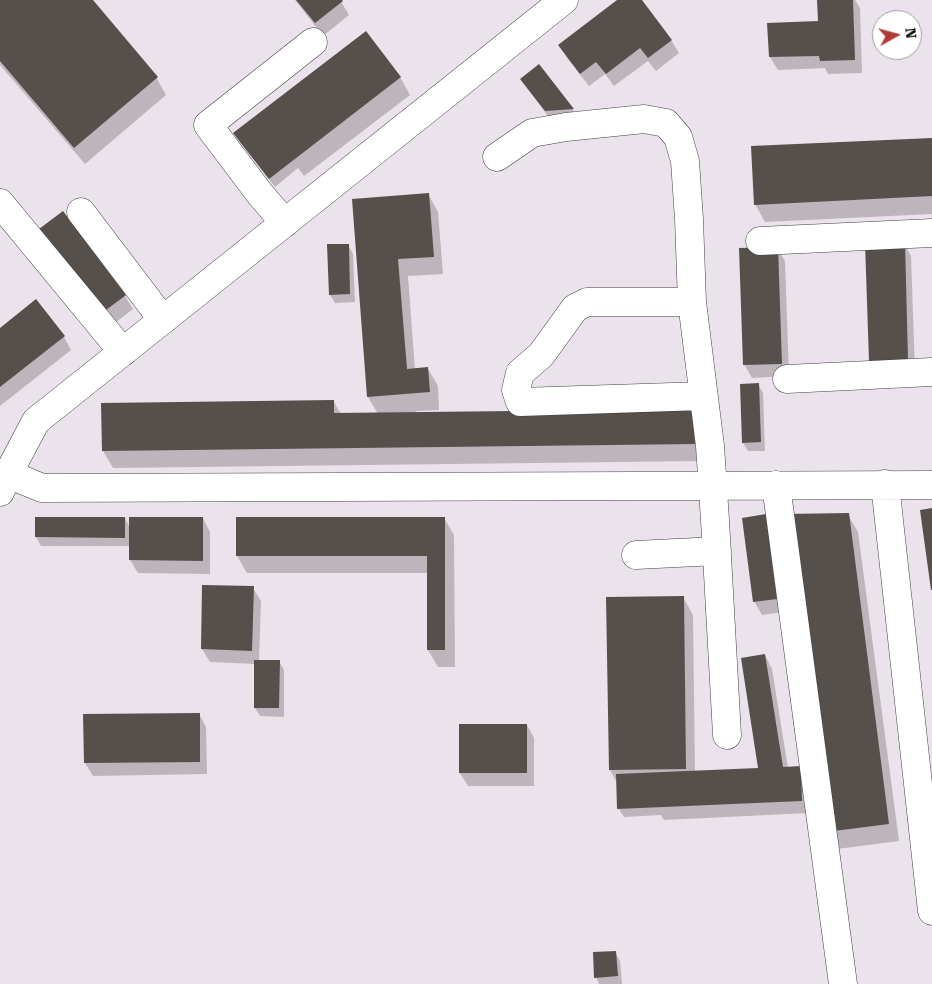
<!DOCTYPE html>
<style>
body{margin:0}
#map{position:relative;width:932px;height:984px;overflow:hidden;background:#fdfcf0;font-family:"Roboto Serif",serif}
canvas{display:block}
.north{position:absolute;left:872px;top:10px;width:50px;height:50px;box-sizing:border-box;background:#fff;border:1px solid #9e9e9e;border-radius:50%;rotate:83deg;font-size:14px;font-weight:700;line-height:20px;text-align:center;color:#0d0d0d}
.north::after{content:'';display:block;margin:auto;width:18px;height:22px;background:#ae3b34;clip-path:polygon(50% 0,100% 100%,50% 72%,0 100%)}
</style>
<div id="map">
<canvas width="932" height="984"></canvas>
<div class="north">N</div>
</div>
<script>
const ctx = document.querySelector('canvas').getContext('2d');
ctx.lineJoin = 'round';
function fillPath(path, color) {
  ctx.fillStyle = color;
  ctx.fill(path, 'evenodd');
}
function stroke(path, color, width, dash) {
  ctx.strokeStyle = color;
  ctx.lineWidth = width;
  ctx.lineCap = dash ? 'butt' : 'round';
  ctx.setLineDash(dash || []);
  ctx.stroke(path);
}
const industrial = new Path2D(`
 M0,0H932V984H0ZM882,20H912V50H882Z`);
const shadow = new Path2D(`
 M0,0H91L156,77L166,95L85,164L0,65Z
 M295,0H340L349,15L323,36Z
 M619,0H640L671,40L679,53L656,71L648,61L614,86L605,74L589,86L567,58L560,45Z
 M818,0H855L860,8L862,73L828,74L825,68L778,70L770,57L769,24L819,22Z
 M539,66L573,110L577,118L551,120L527,88L522,79Z
 M400,77L410,95L304,176L298,168L275,187L240,142L235,134Z
 M932,139V214L765,222L755,204Z
 M428,194L438,212L443,274L408,276L415,370L428,369L438,386L439,410L416,411V413L694,410L704,461L113,468L103,451L334,402L341,414H378L368,397L353,200Z
 M62,213L125,296L133,309L111,326Z
 M904,243L911,256L915,372L878,374L870,361Z
 M348,245L353,254L355,302L335,303L330,295Z
 M777,248L785,261L789,376L752,378L744,364Z
 M0,329L64,337L71,350L0,406Z
 M758,384L763,393L765,451H748L743,443Z
 M848,515L858,532L899,841L837,849L827,832Z
 M765,516L773,529L784,612L762,615L754,601Z
 M36,518H125L130,528L203,518L210,532V574L138,573L130,560V546H41L36,537Z
 M444,518L454,535L455,667H438L428,650V573H247L237,556Z
 M253,588L261,601L259,661H279L284,670V717L260,716L255,708L256,664L210,662L202,649Z
 M683,597L693,615L695,772L760,769L765,655L772,669L788,768L800,767L809,813L664,820L661,815L624,817L619,809L617,783L610,770Z
 M199,714L206,727L207,774L93,776L85,763Z
 M527,725L534,738V786H468L460,773Z
 M615,952L620,961L622,984H599L596,977Z`);
const building = new Path2D(`
 M0,0H93L158,77L74,148L0,61Z
 M296,0H342L343,1L315,23Z
 M617,0H642L672,40L648,58L640,48L606,74L596,62L580,74L558,45Z
 M817,0H853L855,60L820,61L819,56L769,57L767,23L818,21Z
 M366,31L401,77L269,179L233,133Z
 M539,64L574,109L545,111L520,79Z
 M932,138V196L754,205L751,146Z
 M429,193L434,257L398,259L407,369L428,367L430,392L367,397L352,199Z
 M63,211L126,295L102,313L39,229Z
 M905,242L908,360L869,361L865,243Z
 M327,244H349L350,294L329,295Z
 M778,247L782,364L743,365L739,248Z
 M36,299L65,336L0,387V328Z
 M759,383L761,442L742,443L740,384Z
 M334,400V413L694,409L695,444L102,451L101,403Z
 M932,508V590H931L920,510Z
 M849,513L889,824L826,832L785,514Z
 M766,514L777,599L753,602L742,518Z
 M35,517H125V538L35,537Z
 M129,517H203V561L129,560Z
 M236,517H445V650H427V556H236Z
 M202,585L254,586L252,651L201,649Z
 M684,596L686,769L609,770L606,597Z
 M765,654L783,767L801,766L802,801L617,809L616,774L758,768L741,658Z
 M254,660H280L279,708H254Z
 M200,713V762L84,763L83,714Z
 M459,724H527V773H459Z
 M616,951L618,976L594,978L593,952Z`);
const minor = new Path2D(`
 M497,157L532,133L566,127L644,119L666,123L678,137L685,161L689,219L692,302L710,446L715,520L727,735
 M0,203L123,352
 M81,212L163,320
 M285,223L260,194L208,125L313,42
 M760,241L932,233
 M692,302H587L575,308L541,355L520,373L516,390L520,402L703,396
 M787,379L932,372
 M8,474L42,488L932,485
 M885,484L932,911
 M776,485L843,984
 M0,492L8,474L36,421L564,0
 M636,555L717,551`);
fillPath(industrial, '#ebe3eb');
fillPath(shadow, '#0003');
fillPath(building, '#55504b');
stroke(minor, '#404040', 29);
stroke(minor, '#fff', 28);
</script>
